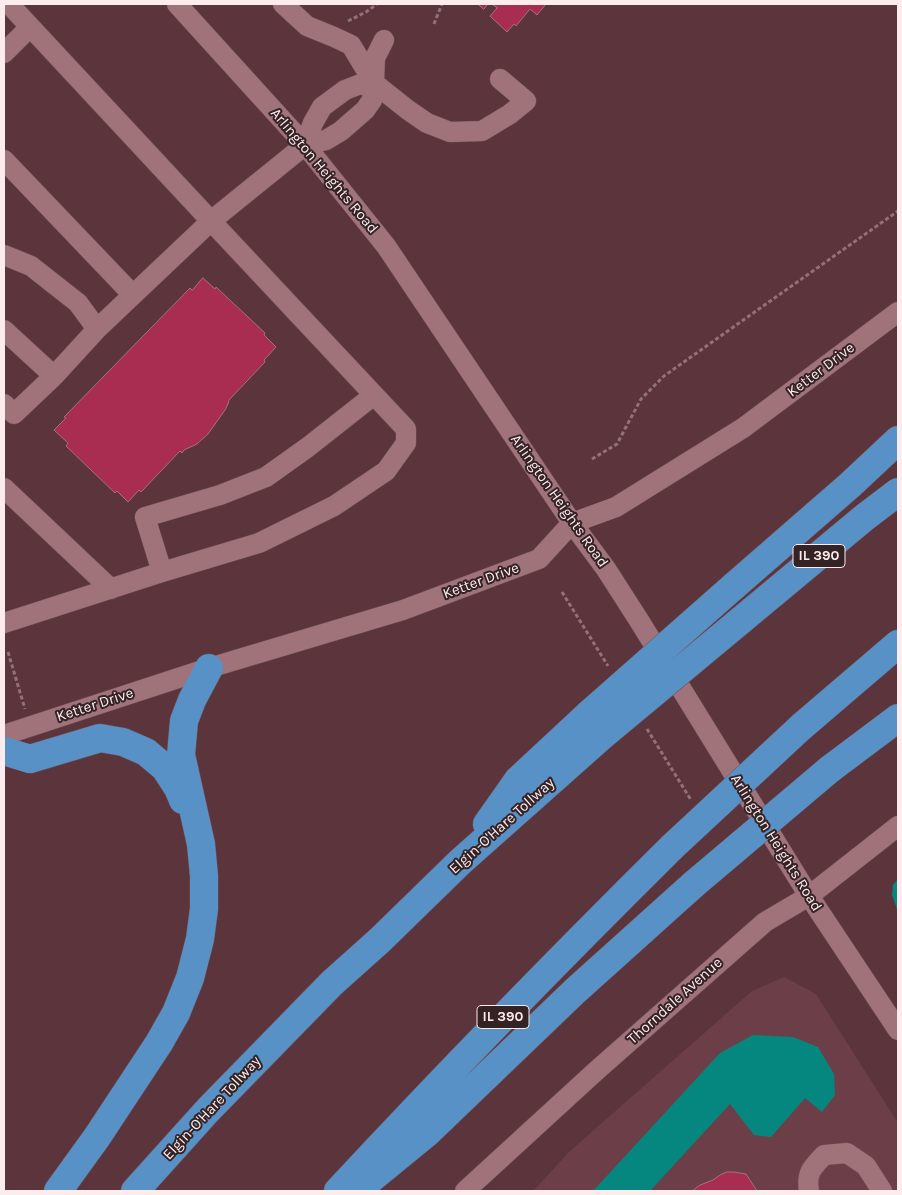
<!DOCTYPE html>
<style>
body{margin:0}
#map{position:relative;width:902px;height:1195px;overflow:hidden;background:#5b343c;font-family:Karla,sans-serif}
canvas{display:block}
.frame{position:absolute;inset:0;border:5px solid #fcecee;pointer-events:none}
</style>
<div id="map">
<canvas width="902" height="1195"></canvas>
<div class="frame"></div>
</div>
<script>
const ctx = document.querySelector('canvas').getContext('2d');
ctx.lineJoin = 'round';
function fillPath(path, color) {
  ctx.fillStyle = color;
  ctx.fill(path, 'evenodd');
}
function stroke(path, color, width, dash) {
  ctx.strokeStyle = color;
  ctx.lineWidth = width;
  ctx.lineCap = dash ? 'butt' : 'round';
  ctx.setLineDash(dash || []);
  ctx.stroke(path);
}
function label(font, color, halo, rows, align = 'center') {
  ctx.font = font + ' Karla,sans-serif';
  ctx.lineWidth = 4;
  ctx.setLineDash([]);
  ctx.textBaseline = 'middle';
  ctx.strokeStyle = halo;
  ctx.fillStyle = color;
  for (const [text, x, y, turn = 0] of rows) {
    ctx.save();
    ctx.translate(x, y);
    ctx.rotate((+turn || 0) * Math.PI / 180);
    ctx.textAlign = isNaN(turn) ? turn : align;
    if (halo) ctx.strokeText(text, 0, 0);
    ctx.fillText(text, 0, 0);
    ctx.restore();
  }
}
const built = new Path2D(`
 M784,977L816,994L898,1123V1191H533L570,1151L752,991Z`);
const water = new Path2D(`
 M898,879V912L892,895L893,885Z
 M753,1035L793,1037L818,1047L834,1074L835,1095L822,1112L805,1098L771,1137L754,1135L730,1104L650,1191H593L720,1053Z`);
const building = new Path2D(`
 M478,4H488L484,9Z
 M492,4H546L537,15L530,9L516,26L514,24L507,32L490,16L497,8Z
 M203,278L215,289L216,287L265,333L264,335L276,347L264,360L265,362L229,400L228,404L225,410L208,434L197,444L184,450L182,453L180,451L141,492L139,490L128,502L117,491L115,493L66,446L68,443L54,430L66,418L64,417L190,288L192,290Z
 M727,1172H734L746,1174L757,1191H692L700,1185L713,1180L720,1175Z`);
const path = new Path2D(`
 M348,21L366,12L377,4
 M434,24L442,4
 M592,459L617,444L641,399L664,376L898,211
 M562,592L608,666
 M8,652L25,709
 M647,729L691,800`);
const minor = new Path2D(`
 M9,4L211,221L305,145L326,140L341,131L365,110L372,100L374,83L375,58L384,40
 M177,4L305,145L386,246L572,523L606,569L640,622L809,896L898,1030
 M283,4L307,26L334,37L351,45L374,83L408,110L427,123L450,132L482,131L510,114L526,101L500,79
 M4,53L30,27
 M305,145L313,123L322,107L345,90L358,85L374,83
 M4,160L133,295
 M4,255L31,266L78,303L97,329L54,376L4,330
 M4,404L14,414L54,376
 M4,488L111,589
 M162,572L145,517L220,495L266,477L308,447L374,395
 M4,623L162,572L259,543L334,506L386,471L406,443V429L211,221L97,329
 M4,735L209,668L403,610L539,559L572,523L616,507L743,428L898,312
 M465,1191L596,1071L765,922L809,896L898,826
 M809,1191C806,1172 812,1168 824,1155L847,1153L866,1166L882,1191`);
const highway = new Path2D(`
 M734,586L850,485L898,440
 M740,621L865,517L898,492
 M801,727L898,644
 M4,751L30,759L100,738L123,742L146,752L165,768L178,788L183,800
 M830,769L898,718
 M487,824L518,780L590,713
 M361,1187L427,1133L575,991L694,884
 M58,1191L97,1137L159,1043L176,1013L190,978L200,939L204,909V876L201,844L181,755L184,721L192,700L209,668
 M135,1191L208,1110L332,983L380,940L460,862L603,735
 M338,1191C447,1074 559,959 672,847`);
const highwayBridge = new Path2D(`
 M590,713L734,586
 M603,735L740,621
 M672,847L801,727
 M694,884L830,769`);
const shields = [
 [819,556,52],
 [503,1017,52]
];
const shieldNames = [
 ["IL 390",819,556],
 ["IL 390",503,1017]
];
const streetNames = [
 ["Arlington Heights Road",324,171,50],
 ["Ketter Drive",821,370,-37],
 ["Arlington Heights Road",559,501,55],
 ["Ketter Drive",481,581,-20],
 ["Ketter Drive",95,705,-18],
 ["Elgin-O'Hare Tollway",502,826,-42],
 ["Arlington Heights Road",776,843,58],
 ["Thorndale Avenue",675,1001,-42],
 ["Elgin-O'Hare Tollway",212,1108,-47]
];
fillPath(built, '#6c3f48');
fillPath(water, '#05867f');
fillPath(building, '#a92d51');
stroke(building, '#a0747b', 1);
stroke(minor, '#705158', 21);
stroke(highway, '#705158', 29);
stroke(path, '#917278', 3, [4, 2.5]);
stroke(minor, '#a0737b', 20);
stroke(highway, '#5791c6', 28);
stroke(highwayBridge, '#705158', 29, []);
stroke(highwayBridge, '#5791c6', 28);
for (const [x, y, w] of shields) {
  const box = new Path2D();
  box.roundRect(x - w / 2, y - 11.5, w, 23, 4);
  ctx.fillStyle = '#342225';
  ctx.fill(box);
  stroke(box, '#fcecee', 1);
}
label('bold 14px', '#fcecee', null, shieldNames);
label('15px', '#fcecee', '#342225', streetNames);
</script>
